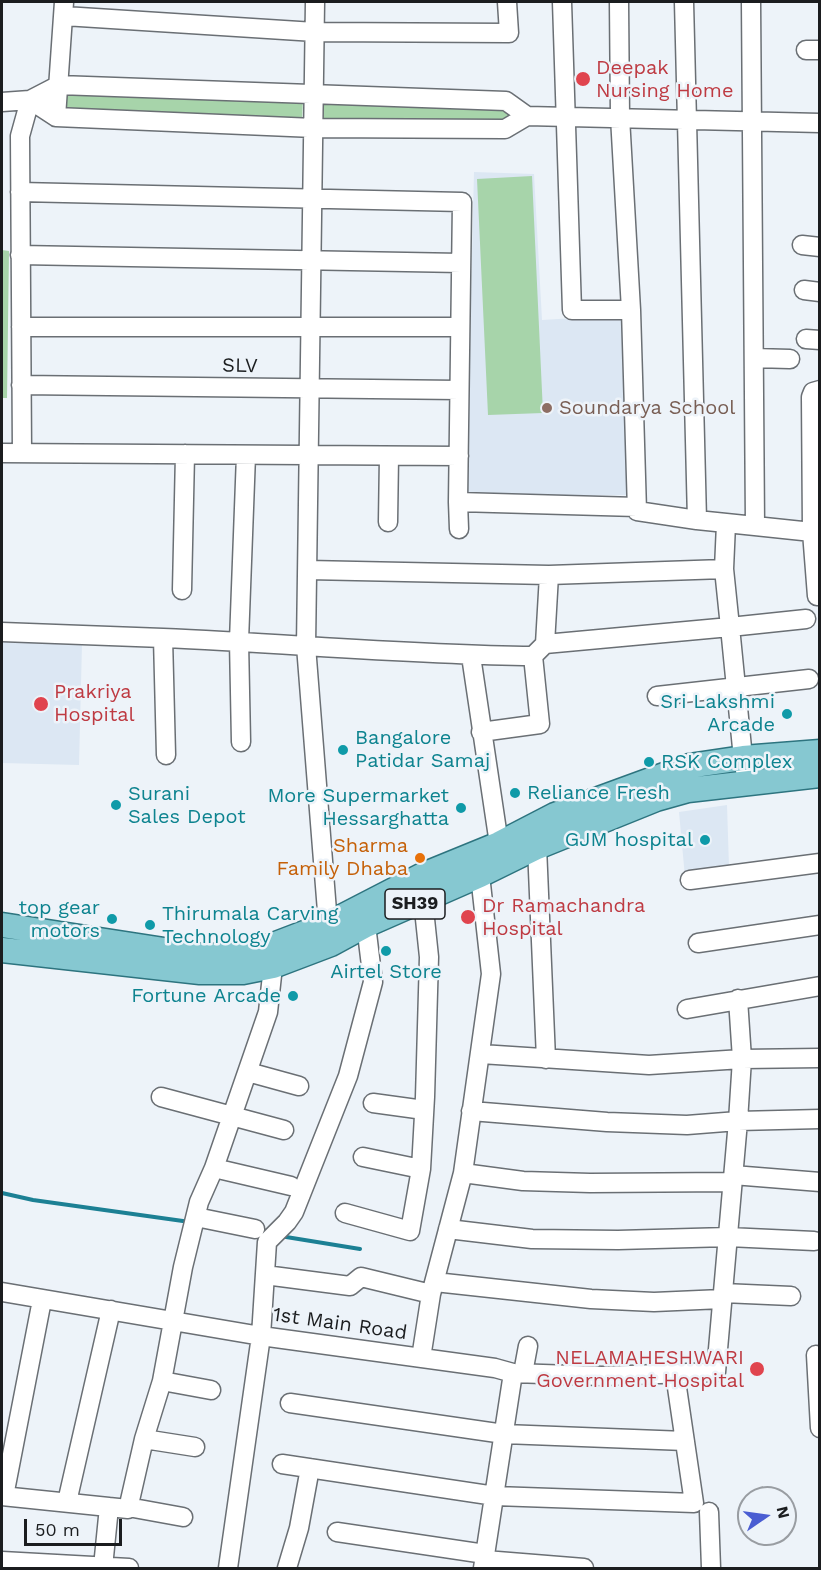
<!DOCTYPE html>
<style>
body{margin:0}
#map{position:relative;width:821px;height:1570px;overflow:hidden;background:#edf3f9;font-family:"Work Sans",sans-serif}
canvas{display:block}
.frame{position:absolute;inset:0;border:3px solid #1b1d1f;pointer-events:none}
.north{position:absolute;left:737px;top:1486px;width:60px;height:60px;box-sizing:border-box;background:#edf3f9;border:2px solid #999da2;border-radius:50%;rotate:77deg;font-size:16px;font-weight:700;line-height:24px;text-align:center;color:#1b1d1f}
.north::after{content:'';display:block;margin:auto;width:21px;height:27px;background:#4a5dd2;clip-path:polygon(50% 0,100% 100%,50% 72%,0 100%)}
.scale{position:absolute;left:24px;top:1519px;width:98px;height:27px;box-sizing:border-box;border:3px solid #1b1d1f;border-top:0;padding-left:8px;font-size:18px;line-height:21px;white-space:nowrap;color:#1b1d1f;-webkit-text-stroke:4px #edf3f9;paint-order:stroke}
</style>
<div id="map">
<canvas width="821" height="1570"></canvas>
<div class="frame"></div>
<div class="north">N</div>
<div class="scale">50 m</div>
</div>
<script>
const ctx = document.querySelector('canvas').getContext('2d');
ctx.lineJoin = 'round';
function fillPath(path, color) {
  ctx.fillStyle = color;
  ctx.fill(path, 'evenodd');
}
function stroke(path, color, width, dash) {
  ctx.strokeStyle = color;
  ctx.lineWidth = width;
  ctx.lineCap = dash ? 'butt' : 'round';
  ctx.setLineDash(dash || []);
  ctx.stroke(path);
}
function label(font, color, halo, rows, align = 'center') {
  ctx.font = font + ' "Work Sans",sans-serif';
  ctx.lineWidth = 5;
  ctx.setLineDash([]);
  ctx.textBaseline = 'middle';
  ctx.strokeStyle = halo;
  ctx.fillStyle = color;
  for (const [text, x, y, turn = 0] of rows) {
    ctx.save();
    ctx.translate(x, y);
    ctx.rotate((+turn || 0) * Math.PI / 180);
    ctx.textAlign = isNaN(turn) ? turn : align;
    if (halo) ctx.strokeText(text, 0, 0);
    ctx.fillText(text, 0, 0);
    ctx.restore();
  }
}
const built = new Path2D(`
 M474,172L534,174L542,320L623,315L630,495L466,496Z
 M2,642L82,644L79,765L2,763Z
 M727,805L729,867L685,877L679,812Z`);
const green = new Path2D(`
 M62,87L303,97L302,124L61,114Z
 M321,98L501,107L515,117L499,126L321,125Z
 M532,176L543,413L488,415L477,179Z
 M2,250L9,251L7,398H2Z`);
const stream = new Path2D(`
 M2,1193L33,1200L190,1222
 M280,1236L360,1249`);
const minor = new Path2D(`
 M315,2L306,646L328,924
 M562,2L572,310H631
 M619,2L620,117L631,310L637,511L697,520
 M684,2L697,520L755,526
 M751,2L755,526L812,532L817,596
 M64,16L315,32L509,33L507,2
 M806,50H820
 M30,100L56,117L314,128L505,129L527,116L820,123
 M2,102L30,100L59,85L506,101L527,116
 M56,117L64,2
 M20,192L462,202L458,502L637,507
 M802,245L820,247
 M20,255L461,263
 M804,290L820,292
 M21,327H460
 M806,339L820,340
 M754,358L790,359
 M21,385L459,390
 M820,390L813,392L811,397L812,532L820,533
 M2,453L459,456
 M22,453L20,136L30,100
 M458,502L459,529
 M388,522L389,456
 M726,524L724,569L730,627L806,619
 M308,570L549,575L724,569
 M182,590L185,454
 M2,632L163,638
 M545,644L730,627L743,758L747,782
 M471,656L499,844
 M657,696L809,679
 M481,732L540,724L533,656
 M241,742L239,641L246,455
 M166,755L163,638C286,643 409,655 533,656L545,644L549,575
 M537,847L546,1059
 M690,880L820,863
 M698,943L820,925
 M687,1009L820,986
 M481,1054L649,1065L742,1059L820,1058
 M248,1072L299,1086
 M161,1097L284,1130
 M373,1103L424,1110
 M471,1111L607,1122L687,1125L738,1121L820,1119
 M363,1157L421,1169
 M214,1168L291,1186
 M463,1173L523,1181L590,1183L732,1182
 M733,1175L820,1182
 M345,1213L410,1231L421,1169L425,1097L429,957L423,900
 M196,1217L255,1229
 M448,1229L532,1239L618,1240L728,1237L814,1241
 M265,1275L350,1286L361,1277L431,1294
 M435,1282L591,1299L654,1302L722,1299
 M2,1292L261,1336L495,1368L513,1373L602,1376L716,1372L738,1121L742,1059L738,999
 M723,1293L791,1296
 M816,1355L820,1428
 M421,1358L431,1294L463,1173L491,974L480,875
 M523,1373L528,1346
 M162,1381L211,1390
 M290,1403L504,1434L685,1441
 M144,1439L195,1447
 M282,1464L495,1496L694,1503L675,1374
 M2,1496L128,1509L144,1439L162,1381L183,1267L199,1202L214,1168L268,1012L273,966
 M4,1496L42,1300
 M67,1502L111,1310
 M128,1507L183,1517
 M709,1512L711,1568
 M337,1532L485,1554
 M485,1560L584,1568
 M2,1561L129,1568
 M103,1567L109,1507
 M228,1568L261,1336L267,1242L287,1222L294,1212L348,1076L373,982L366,925
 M287,1568L299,1528L310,1468
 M483,1568L513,1373`);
const major = new Path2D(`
 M2,925L203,956L247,955L328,924L423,875L499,844L555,815L689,766L743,758L820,752
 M2,950L200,972H243L273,966L331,944L366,925L480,875L537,847L656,799L688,790L820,775`);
const markers = [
 [583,79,8,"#e0444e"],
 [547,408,6,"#8d6e63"],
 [41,704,8,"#e0444e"],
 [787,714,6,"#0f9aa8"],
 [343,750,6,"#0f9aa8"],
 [649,762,6,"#0f9aa8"],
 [515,793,6,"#0f9aa8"],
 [116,805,6,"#0f9aa8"],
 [461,808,6,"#0f9aa8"],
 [705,840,6,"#0f9aa8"],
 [420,858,6,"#e8710a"],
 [468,917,8,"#e0444e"],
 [112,919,6,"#0f9aa8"],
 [150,925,6,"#0f9aa8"],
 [386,951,6,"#0f9aa8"],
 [293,996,6,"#0f9aa8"],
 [757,1369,8,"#e0444e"]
];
const shields = [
 [415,904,60]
];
const shieldNames = [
 ["SH39",415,904]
];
const healthNames = [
 ["Deepak",596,68],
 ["Nursing Home",596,91],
 ["Prakriya",54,692],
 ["Hospital",54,715],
 ["Dr Ramachandra",482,906],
 ["Hospital",482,929],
 ["NELAMAHESHWARI",744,1358,"right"],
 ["Government Hospital",744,1381,"right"]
];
const streetNames = [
 ["SLV",240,366,1],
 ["1st Main Road",340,1324,8]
];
const educationNames = [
 ["Soundarya School",559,408]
];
const cultureNames = [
 ["Sri Lakshmi",775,702],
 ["Arcade",775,725],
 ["Bangalore",355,738,"left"],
 ["Patidar Samaj",355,761,"left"],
 ["RSK Complex",661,762,"left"],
 ["Reliance Fresh",527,793,"left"],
 ["Surani",128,794,"left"],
 ["Sales Depot",128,817,"left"],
 ["More Supermarket",449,796],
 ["Hessarghatta",449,819],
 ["GJM hospital",693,840],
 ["top gear",100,908],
 ["motors",100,931],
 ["Thirumala Carving",162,914,"left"],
 ["Technology",162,937,"left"],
 ["Airtel Store",386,972,"center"],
 ["Fortune Arcade",281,996]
];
const foodNames = [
 ["Sharma",408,846],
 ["Family Dhaba",408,869]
];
fillPath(built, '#dce7f3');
fillPath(green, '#a7d4aa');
stroke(stream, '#1c8094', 4);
stroke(minor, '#6a6f74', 21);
stroke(major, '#2d747f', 27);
stroke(minor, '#fff', 18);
stroke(major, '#86c8d1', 24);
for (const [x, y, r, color] of markers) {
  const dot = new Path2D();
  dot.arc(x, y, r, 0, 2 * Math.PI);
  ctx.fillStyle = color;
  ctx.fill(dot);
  stroke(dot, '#edf3f9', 2);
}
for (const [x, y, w] of shields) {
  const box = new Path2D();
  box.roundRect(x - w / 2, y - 15, w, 30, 4.5);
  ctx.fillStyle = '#edf3f9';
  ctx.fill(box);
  stroke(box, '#1b1d1f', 1.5);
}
label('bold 18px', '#1b1d1f', null, shieldNames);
label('20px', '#be3a42', '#edf3f9', healthNames, 'left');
label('20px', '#1b1d1f', '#edf3f9', streetNames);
label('20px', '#785e54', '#edf3f9', educationNames, 'left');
label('20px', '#0d838f', '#edf3f9', cultureNames, 'right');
label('20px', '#c56008', '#edf3f9', foodNames, 'right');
</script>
